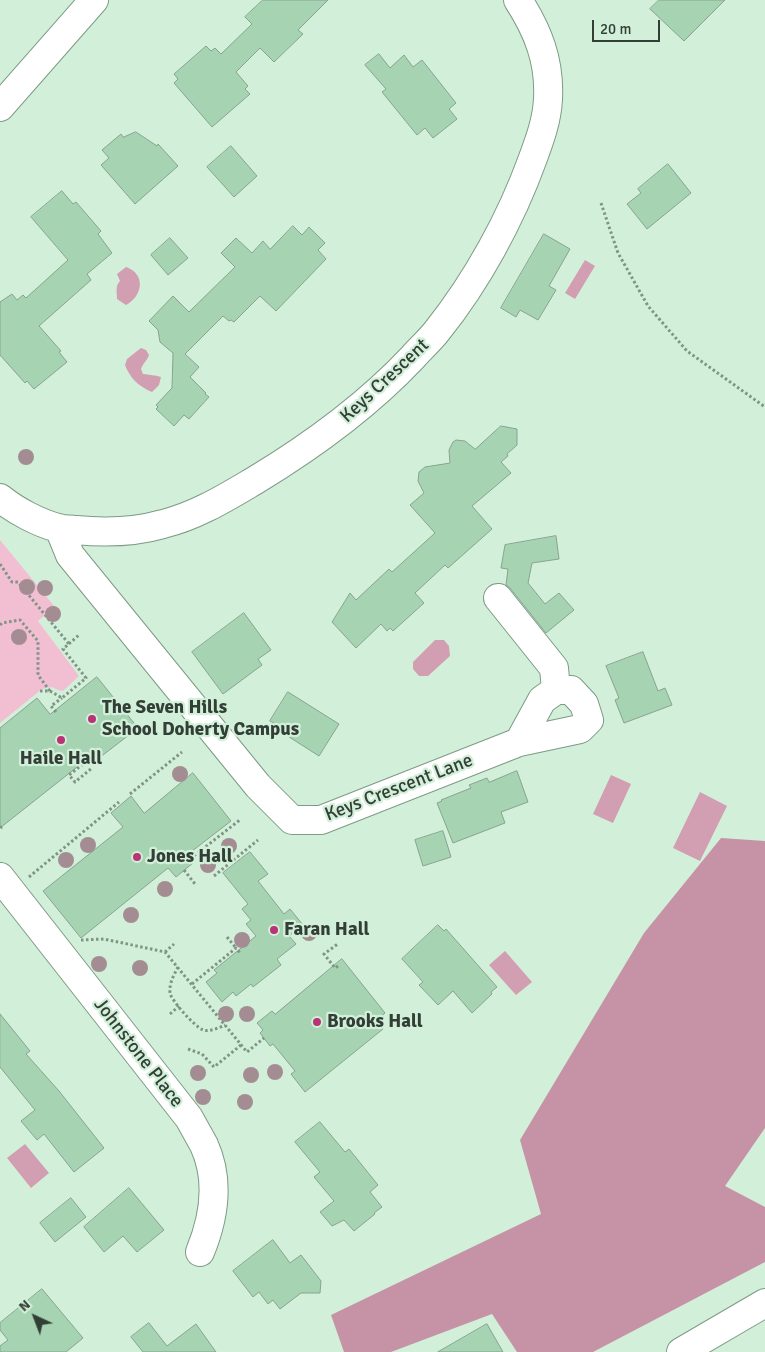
<!DOCTYPE html>
<style>
body{margin:0}
#map{position:relative;width:765px;height:1352px;overflow:hidden;background:#d2f0d9;font-family:Signika,sans-serif}
canvas{display:block}
.north{position:absolute;left:10px;top:1292px;width:50px;height:50px;-webkit-text-stroke:4px #d2f0d9;paint-order:stroke;rotate:317deg;font-size:14px;font-weight:700;line-height:20px;text-align:center;color:#333f36}
.north::after{content:'';display:block;margin:auto;width:18px;height:22px;background:#333f36;clip-path:polygon(50% 0,100% 100%,50% 72%,0 100%)}
.scale{position:absolute;left:592px;top:20px;width:68px;height:22px;box-sizing:border-box;border:2px solid #333f36;border-top:0;padding-left:6px;font-size:15px;line-height:18px;white-space:nowrap;color:#333f36;-webkit-text-stroke:4px #d2f0d9;paint-order:stroke}
</style>
<div id="map">
<canvas width="765" height="1352"></canvas>
<div class="north">N</div>
<div class="scale">20 m</div>
</div>
<script>
const ctx = document.querySelector('canvas').getContext('2d');
ctx.lineJoin = 'round';
function fillPath(path, color) {
  ctx.fillStyle = color;
  ctx.fill(path, 'evenodd');
}
function stroke(path, color, width, dash) {
  ctx.strokeStyle = color;
  ctx.lineWidth = width;
  ctx.lineCap = dash ? 'butt' : 'round';
  ctx.setLineDash(dash || []);
  ctx.stroke(path);
}
function label(font, color, halo, rows, align = 'center') {
  ctx.font = font + ' Signika,sans-serif';
  ctx.lineWidth = 4.5;
  ctx.setLineDash([]);
  ctx.textBaseline = 'middle';
  ctx.strokeStyle = halo;
  ctx.fillStyle = color;
  for (const [text, x, y, turn = 0] of rows) {
    ctx.save();
    ctx.translate(x, y);
    ctx.rotate((+turn || 0) * Math.PI / 180);
    ctx.textAlign = isNaN(turn) ? turn : align;
    if (halo) ctx.strokeText(text, 0, 0);
    ctx.fillText(text, 0, 0);
    ctx.restore();
  }
}
const green = new Path2D(`
 M0,540L55,607L38,621L79,676L63,691L58,690L52,687L42,689L0,723Z`);
const forest = new Path2D(`
 M721,838L765,841V1128L725,1186L765,1207V1262L593,1352H517L492,1314L391,1352H344L331,1315L541,1214L520,1140L644,933Z`);
const water = new Path2D(`
 M585,260L595,266L575,299L565,293Z
 M126,267C146,274 143,296 126,305L117,299C117,293 115,286 120,281L117,274Z
 M141,348L146,350L149,355C147,361 143,363 141,369L143,374C149,375 155,375 161,377L159,385L152,392C138,386 130,378 125,365L127,359Z
 M435,640H444L449,646L450,656L428,676H419L413,669V662Z
 M611,775L631,784L613,823L593,814Z
 M700,792L727,806L700,861L673,848Z
 M505,951L532,982L516,995L489,965Z
 M25,1144L49,1173L31,1188L7,1158Z`);
const building = new Path2D(`
 M263,0H328L298,30L303,34L274,62L260,48L236,72L248,86L245,89L250,94L212,127L174,83L178,79L174,74L206,46L211,51L215,48L221,54L252,24L245,17Z
 M659,0H725L684,41L650,9Z
 M379,54L390,68L404,55L413,67L422,60L456,103L449,109L457,119L433,138L425,128L417,135L382,92L386,89L365,65Z
 M136,132L157,146L158,144L178,166L135,204L101,165L109,158L102,150L121,134L123,137Z
 M231,146L257,176L234,197L207,167Z
 M668,164L691,193L647,229L627,204L641,193L638,189Z
 M62,191L73,204L76,202L101,231L98,234L112,253L87,274L91,280L39,326L61,351L59,352L67,362L34,389L27,381L25,383L0,355V302L12,294L17,300L23,295L26,298L68,260L31,217Z
 M293,226L302,235L309,227L325,243L318,250L326,259L276,311L260,296L234,322L231,320L229,321L223,316L185,354L199,367L190,377L206,393L205,394L209,397L189,419L184,415L174,426L156,409L158,407L156,405L172,388L173,353L160,342L158,330L149,321L173,296L189,312L235,267L221,253L236,238L252,253L263,241L270,249Z
 M544,234L570,249L549,286L556,290L538,320L520,310L516,317L501,308Z
 M170,238L188,258L168,275L151,255Z
 M501,426L517,429V445L507,454L508,456L501,462L511,473L472,506L492,529L448,568L445,565L415,593L424,603L393,631L390,628L387,631L381,624L356,648L332,622L350,593L356,600L389,569L392,572L435,533L410,505L424,493L418,481L419,472L425,467L450,463L449,450L453,442L456,440L465,441L475,449Z
 M556,536L559,559L532,563L528,583L545,604L559,593L574,610L546,633L510,588L506,585L508,569L501,568L505,545Z
 M244,613L271,650L258,659L262,665L223,694L192,652Z
 M643,652L658,691L665,688L672,705L624,723L615,700L619,698L606,666Z
 M97,677L138,728L90,765L86,760L0,828V728L37,698L50,714Z
 M288,692L339,724L319,756L275,728L277,725L270,721Z
 M517,771L528,802L501,812L505,823L453,843L437,803L442,801L441,800L471,788L469,785L487,778L489,782Z
 M193,773L231,821L187,855L193,863L176,877L168,868L81,938L43,891L123,827L111,813L131,796L144,813Z
 M443,831L451,857L423,866L415,840Z
 M250,852L268,874L258,881L284,914L290,909L303,925L289,936L296,944L277,959L281,965L253,987L251,984L236,996L233,992L222,1002L206,982L217,973L214,970L256,936L246,924L251,920L242,909L248,904L223,873Z
 M438,925L444,931L446,929L497,987L491,992L492,994L472,1013L453,991L438,1005L419,985L423,982L402,959Z
 M342,959L385,1013L376,1021L383,1029L305,1092L291,1074L295,1071L273,1044L270,1046L260,1033L263,1030L257,1023L272,1011L275,1014Z
 M0,1014L30,1051L26,1054L59,1091L104,1148L74,1172L44,1134L37,1140L21,1121L35,1110L0,1067Z
 M320,1122L345,1152L349,1149L378,1185L370,1192L382,1207L374,1213L375,1214L354,1231L344,1220L332,1226L320,1212L334,1201L314,1177L320,1172L295,1142Z
 M129,1188L164,1230L137,1252L123,1236L104,1252L84,1227Z
 M71,1198L86,1217L55,1242L40,1223Z
 M273,1240L290,1263L301,1255L321,1281L320,1293H301L280,1309L273,1300L268,1304L259,1292L253,1297L233,1271Z
 M42,1289L83,1338L66,1352H0V1346L8,1340L0,1330V1323Z
 M149,1323L167,1346L196,1324L216,1352H143L131,1337Z
 M487,1324L503,1352H438Z`);
const path = new Path2D(`
 M601,203L618,253L648,306L687,351L765,407
 M0,564L12,582H18L69,644
 M0,625L2,623L20,620L38,641V675L50,691
 M40,691H50L62,698L86,678L63,649L79,635
 M56,712L51,706L62,698
 M87,761L69,775L75,782L92,768
 M130,794L182,752
 M0,826L1,828L0,829
 M190,859L241,819
 M184,870L195,884
 M214,876L258,840
 M29,877L119,802
 M227,937L236,948
 M81,940L104,939L165,952L247,1052L264,1038
 M165,952L174,944
 M338,966L335,968L324,954L339,943
 M178,967C174,975 169,983 170,993C171,1000 195,1027 203,1030C210,1032 218,1028 225,1025
 M192,984L236,948L240,953
 M170,1014L179,1006
 M188,1049L202,1054L214,1067L241,1045`);
const minor = new Path2D(`
 M0,498C16,511 39,523 58,528C64,530 70,529 76,530C105,533 135,532 163,524C196,516 225,498 254,481C312,446 367,406 413,357C421,348 430,340 437,331C477,281 511,219 533,158C540,139 547,120 548,99C550,61 538,31 518,0
 M59,528L70,555L258,786L292,820H321L519,742L580,729L589,720L584,704L571,690H556L542,700L519,742
 M498,598L554,668L556,690
 M0,877L189,1118C194,1127 199,1136 204,1145C220,1180 214,1218 200,1252
 M681,1352L765,1303`);
const major = new Path2D(`
 M0,107L94,0`);
const trees = [
 [26,457],
 [27,587],
 [45,588],
 [53,614],
 [19,637],
 [180,774],
 [88,845],
 [229,846],
 [66,860],
 [208,865],
 [165,889],
 [131,915],
 [309,933],
 [242,940],
 [99,964],
 [140,968],
 [226,1014],
 [247,1014],
 [275,1072],
 [198,1073],
 [251,1075],
 [203,1097],
 [245,1102]
];
const markers = [
 [92,719,5,"#b93377"],
 [61,740,5,"#b93377"],
 [137,857,5,"#b93377"],
 [274,930,5,"#b93377"],
 [317,1022,5,"#b93377"]
];
const streetNames = [
 ["Keys Crescent",385,381,-43],
 ["Keys Crescent Lane",399,788,-21],
 ["Johnstone Place",138,1053,52]
];
const poiNames = [
 ["The Seven Hills",102,708],
 ["School Doherty Campus",102,730],
 ["Haile Hall",61,759,"center"],
 ["Jones Hall",147,857],
 ["Faran Hall",284,930],
 ["Brooks Hall",327,1022]
];
fillPath(green, '#f2bfd2');
fillPath(forest, '#c693a6');
fillPath(water, '#d29eb2');
fillPath(building, '#a6d3b2');
stroke(building, '#87a38e', 1);
stroke(minor, '#7e9a85', 30);
stroke(major, '#7e9a85', 30);
stroke(path, '#809485', 3, [2.5, 2.5]);
stroke(minor, '#fff', 28);
stroke(major, '#fff', 28);
ctx.fillStyle = '#a38d93';
for (const [x, y] of trees) {
  ctx.beginPath();
  ctx.arc(x, y, 8, 0, 2 * Math.PI);
  ctx.fill();
}
for (const [x, y, r, color] of markers) {
  const dot = new Path2D();
  dot.arc(x, y, r, 0, 2 * Math.PI);
  ctx.fillStyle = color;
  ctx.fill(dot);
  stroke(dot, '#d2f0d9', 2);
}
label('19px', '#333f36', '#d2f0d9', streetNames);
label('bold 19px', '#333f36', '#d2f0d9', poiNames, 'left');
</script>
